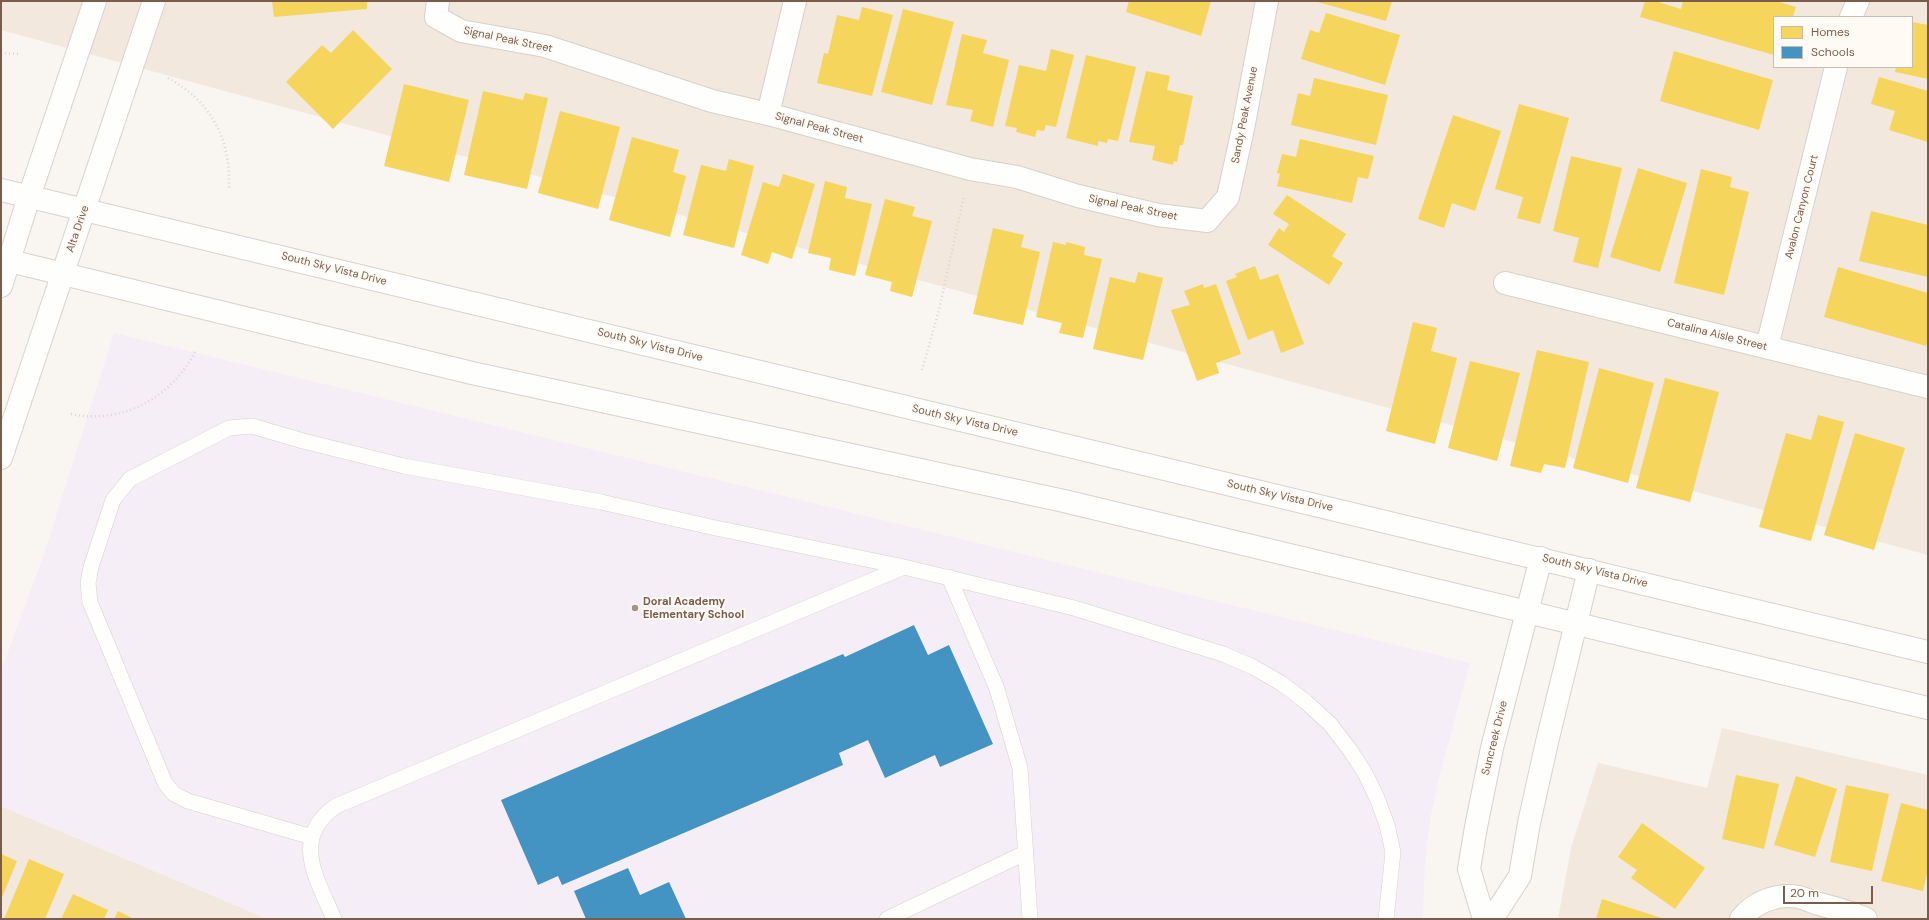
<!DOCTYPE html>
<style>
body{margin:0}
#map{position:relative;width:1929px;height:920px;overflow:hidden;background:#f9f5f0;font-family:"DM Sans",sans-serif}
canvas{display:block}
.frame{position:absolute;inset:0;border:2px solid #7a5c4d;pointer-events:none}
.legend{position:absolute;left:1773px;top:16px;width:140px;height:52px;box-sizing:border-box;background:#fffaf3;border:1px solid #cabbb1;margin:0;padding:5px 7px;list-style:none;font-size:12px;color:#7a5c4d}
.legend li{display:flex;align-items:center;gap:8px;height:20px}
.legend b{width:20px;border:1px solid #cabbb1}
.scale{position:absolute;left:1783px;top:886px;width:90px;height:18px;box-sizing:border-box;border:2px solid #7a5c4d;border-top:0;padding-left:5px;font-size:12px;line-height:14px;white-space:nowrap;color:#7a5c4d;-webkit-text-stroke:3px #fffaf3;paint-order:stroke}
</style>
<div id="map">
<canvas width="1929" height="920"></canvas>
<div class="frame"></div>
<ul class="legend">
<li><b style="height:11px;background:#f6d55c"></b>Homes</li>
<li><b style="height:11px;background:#4393c3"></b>Schools</li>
</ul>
<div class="scale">20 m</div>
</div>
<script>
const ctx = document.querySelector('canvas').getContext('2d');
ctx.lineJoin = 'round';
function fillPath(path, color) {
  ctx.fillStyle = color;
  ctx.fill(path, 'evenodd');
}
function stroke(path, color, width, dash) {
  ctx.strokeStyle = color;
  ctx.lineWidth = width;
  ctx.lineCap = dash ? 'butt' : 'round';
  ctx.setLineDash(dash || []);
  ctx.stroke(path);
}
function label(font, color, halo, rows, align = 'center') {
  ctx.font = font + ' "DM Sans",sans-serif';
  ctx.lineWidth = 4;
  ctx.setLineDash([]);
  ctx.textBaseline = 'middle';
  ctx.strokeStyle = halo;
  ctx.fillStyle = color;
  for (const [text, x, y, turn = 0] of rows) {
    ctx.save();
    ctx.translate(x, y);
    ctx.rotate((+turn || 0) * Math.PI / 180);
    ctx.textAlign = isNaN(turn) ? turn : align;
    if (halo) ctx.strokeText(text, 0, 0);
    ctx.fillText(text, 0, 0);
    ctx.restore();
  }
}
const residential = new Path2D(`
 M1,1H1928V555L1,30ZM1774,17H1912V67H1774Z
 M1722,728L1928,775V919H1558L1571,848L1598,763L1707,788Z
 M1,806L268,919H1Z`);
const education = new Path2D(`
 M114,333L1470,663L1441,770L1431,815L1425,861L1423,919H268L1,806V671L44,554Z`);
const homes = new Path2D(`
 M272,1H367V9L274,17Z
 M1129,1H1211L1201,36L1126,12Z
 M1314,1H1392L1386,21Z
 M1645,1H1655L1681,9L1683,1H1776L1796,7L1793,17H1774V55L1640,17Z
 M862,7L893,15L872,96L817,83L824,53L828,54L837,15L859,20Z
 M903,9L954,22L932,105L881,92Z
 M1326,13L1400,35L1385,85L1301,59L1310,30L1319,33Z
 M1912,22L1928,25V79L1895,72L1896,67H1912Z
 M353,30L392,69L333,129L286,82L322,45L331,53Z
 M962,34L987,40L983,53L1009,60L993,127L970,121L973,110L946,105Z
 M1051,49L1074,55L1056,127L1046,125L1044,131L1037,130L1035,137L1016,132L1017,128L1005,126L1019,65L1046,71Z
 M1674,51L1773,80L1759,130L1660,101Z
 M1086,55L1136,67L1118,141L1108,139L1107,143L1098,141V146L1066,138Z
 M1146,71L1170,76L1167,90L1193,96L1183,145H1180L1177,162L1174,161L1173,165L1152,160L1155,146L1129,142Z
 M1879,77L1928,91V142L1889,130L1895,111L1871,104Z
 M1314,78L1388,95L1376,145L1291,125L1298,93L1310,96Z
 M404,84L469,100L449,182L384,166Z
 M483,91L523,100L525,93L548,98L527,189L464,175Z
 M1519,104L1569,118L1540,224L1517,218L1523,197L1495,189Z
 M560,111L620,127L598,209L538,193Z
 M1453,115L1501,131L1475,211L1452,203L1444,228L1418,219Z
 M632,137L679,150L673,172L686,176L670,237L609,220Z
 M1300,139L1374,156L1368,179L1358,177L1352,203L1277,186L1280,174L1277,173L1282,154L1296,157Z
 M1571,156L1622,168L1598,268L1573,262L1579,238L1553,231Z
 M729,159L754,166L734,248L683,235L701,165L726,171Z
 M1638,168L1687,183L1660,272L1610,257Z
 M1701,169L1732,177L1730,187L1749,192L1724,295L1674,283Z
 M783,174L815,184L792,259L772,252L768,264L741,255L763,182L779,187Z
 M825,181L847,187L845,198L872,204L855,276L829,270L831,258L808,253Z
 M1287,195L1346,234L1332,256L1343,263L1329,285L1268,245L1279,228L1284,232L1289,224L1273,214Z
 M885,199L915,207L912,216L932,221L912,297L890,291L892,282L865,275Z
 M1871,211L1928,225V277L1859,261Z
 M993,228L1024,235L1021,247L1040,252L1023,325L973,314Z
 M1053,242L1066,245V242L1085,247L1084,255L1102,259L1083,338L1059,333L1062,323L1036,317Z
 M1255,266L1260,280L1278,274L1304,344L1281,353L1273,330L1248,340L1226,281L1237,277L1235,274Z
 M1838,267L1928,293V340L1926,346L1824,317Z
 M1138,272L1163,278L1143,360L1093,349L1110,277L1135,283Z
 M1203,284L1204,288L1216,284L1241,354L1216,363L1219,373L1197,381L1171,310L1190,305L1184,291Z
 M1413,322L1437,328L1431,351L1457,358L1435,444L1386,431Z
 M1537,350L1589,362L1565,468L1544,464L1541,473L1510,466Z
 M1470,361L1520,373L1497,461L1448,448Z
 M1599,368L1654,383L1628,483L1573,468Z
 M1665,378L1719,392L1690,502L1636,488Z
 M1818,415L1844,422L1811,541L1759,527L1786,433L1811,440Z
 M1855,433L1905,448L1874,550L1824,535Z
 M1736,775L1779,784L1764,849L1722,839Z
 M1796,776L1837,789L1815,857L1774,845Z
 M1846,785L1889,794L1872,871L1830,862Z
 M1901,803L1928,810V870L1923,891L1881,881Z
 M1642,823L1705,868L1675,909L1631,878L1637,870L1618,857Z
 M1,854L17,861L1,900Z
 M29,859L64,874L45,919H4Z
 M73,894L108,910L104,919H61Z
 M1602,899L1665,919H1596Z
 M118,911L134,919H114Z`);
const schools = new Path2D(`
 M914,625L928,655L949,645L993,744L940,767L935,755L885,778L868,740L839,753L843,765L562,885L558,876L538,885L501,800L843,654L845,657Z
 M628,868L640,895L669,882L686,919H586L574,891Z`);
const path = new Path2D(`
 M1,53L21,54
 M168,78C212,102 231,140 229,188
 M922,370L939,310L964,196
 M71,414C124,425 173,396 196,350`);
const service = new Path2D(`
 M949,577L997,689L1020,768L1030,919
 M312,837L188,801L174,794L165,783L90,602L88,583L91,567L113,500L130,479L229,428L252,426L303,441L404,466L601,502L711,527L904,567
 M334,919C317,879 290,838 336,806L904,567L1074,608L1223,654L1253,667L1281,683L1306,702L1330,724L1350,750L1365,773L1377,798L1387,825L1393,852L1386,919
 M887,919L1025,853`);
const minor = new Path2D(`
 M438,1L436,17L461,31L545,46L712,101L768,114L970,169L1017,177L1078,196L1158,215L1207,221L1228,197L1243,129L1267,1
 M1851,17L1858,1
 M768,114L795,1
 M1505,283L1928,387
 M1767,347L1836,67
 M1741,919C1754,902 1777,893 1799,897C1806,899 1812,902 1819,904C1835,908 1851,912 1866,919`);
const tertiary = new Path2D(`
 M1484,919L1469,869L1476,827L1492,748L1541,558
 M1492,919L1520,876L1529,823L1547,742L1589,570`);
const secondary = new Path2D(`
 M1,190L1928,652
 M1,259L472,373L1064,501L1928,708
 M1,286L29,197L95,1
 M1,458L154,1`);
const markers = [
 [635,608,4,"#a69286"]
];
const streetNames = [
 ["Signal Peak Street",508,40,12],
 ["Sandy Peak Avenue",1245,115,-79],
 ["Signal Peak Street",819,128,15],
 ["Avalon Canyon Court",1802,207,-76],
 ["Signal Peak Street",1133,208,12],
 ["Alta Drive",78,229,-71],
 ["South Sky Vista Drive",334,269,14],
 ["Catalina Aisle Street",1717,335,14],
 ["South Sky Vista Drive",650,345,14],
 ["South Sky Vista Drive",965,421,13],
 ["South Sky Vista Drive",1280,496,13],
 ["South Sky Vista Drive",1595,571,14],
 ["Suncreek Drive",1495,738,-76]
];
const poiNames = [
 ["Doral Academy",643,602],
 ["Elementary School",643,615]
];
fillPath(residential, '#f2e8de');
fillPath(education, '#f6eef6');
fillPath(homes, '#f6d55c');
fillPath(schools, '#4393c3');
stroke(service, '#d7d1cb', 16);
stroke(minor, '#d7d1cb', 24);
stroke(tertiary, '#d7d1cb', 24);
stroke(secondary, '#d9d2cb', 24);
stroke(path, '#dcd5d0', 2.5, [1, 3]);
stroke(service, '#fefefd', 15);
stroke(minor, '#fefefd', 22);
stroke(tertiary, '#fefefd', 22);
stroke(secondary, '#fefefd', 22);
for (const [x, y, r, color] of markers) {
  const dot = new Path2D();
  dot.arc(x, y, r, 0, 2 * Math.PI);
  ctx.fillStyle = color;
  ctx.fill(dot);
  stroke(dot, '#fffaf3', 1.5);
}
label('11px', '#7a5c4d', '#fffaf3', streetNames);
label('bold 11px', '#7a5c4d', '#fffaf3', poiNames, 'left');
</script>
